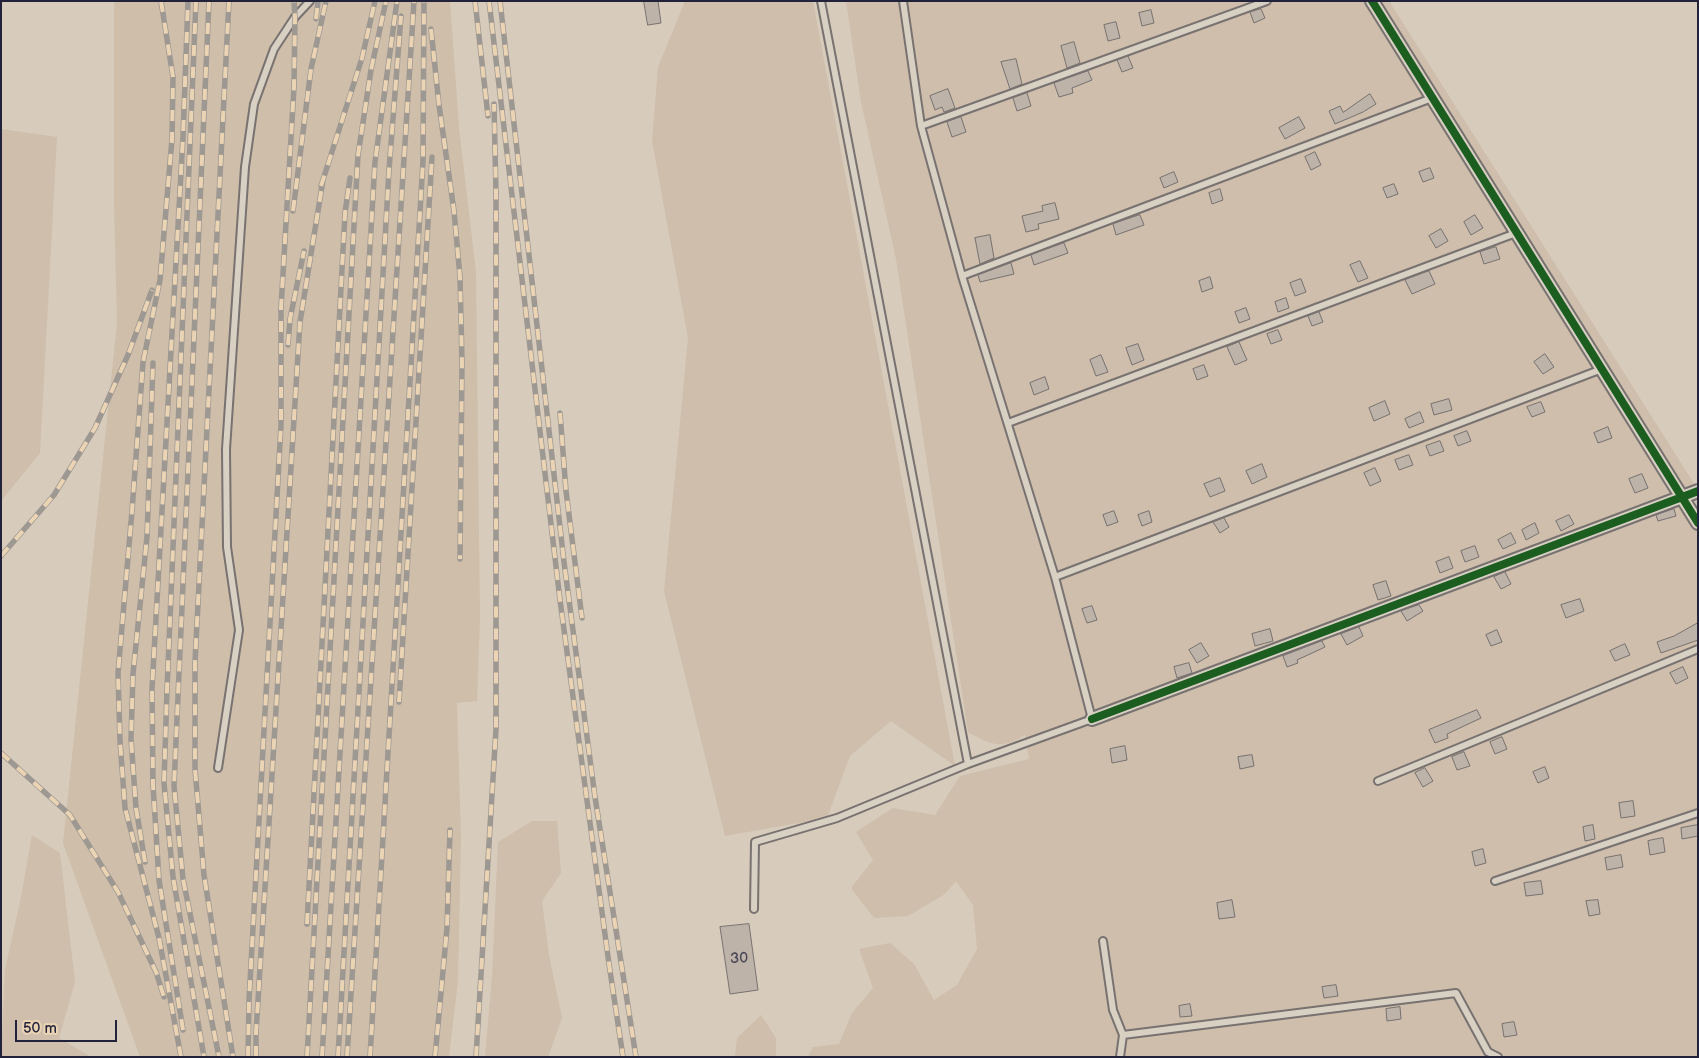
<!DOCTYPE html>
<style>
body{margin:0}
#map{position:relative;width:1699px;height:1058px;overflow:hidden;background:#d7cbbb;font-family:"Balsamiq Sans",sans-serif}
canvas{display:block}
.frame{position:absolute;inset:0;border:2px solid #22223b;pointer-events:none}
.scale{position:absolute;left:15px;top:1020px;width:102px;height:22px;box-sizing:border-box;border:2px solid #22223b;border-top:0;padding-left:6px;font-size:15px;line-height:18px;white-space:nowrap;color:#22223b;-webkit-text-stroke:4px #ebd4b4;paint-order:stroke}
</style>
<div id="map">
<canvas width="1699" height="1058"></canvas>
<div class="frame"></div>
<div class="scale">50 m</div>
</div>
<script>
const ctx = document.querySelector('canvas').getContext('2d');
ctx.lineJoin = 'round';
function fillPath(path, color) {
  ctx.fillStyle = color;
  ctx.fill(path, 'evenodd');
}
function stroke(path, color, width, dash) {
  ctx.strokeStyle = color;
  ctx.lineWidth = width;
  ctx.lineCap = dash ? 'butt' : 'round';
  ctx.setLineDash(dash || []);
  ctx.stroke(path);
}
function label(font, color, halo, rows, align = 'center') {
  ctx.font = font + ' "Balsamiq Sans",sans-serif';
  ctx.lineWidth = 4;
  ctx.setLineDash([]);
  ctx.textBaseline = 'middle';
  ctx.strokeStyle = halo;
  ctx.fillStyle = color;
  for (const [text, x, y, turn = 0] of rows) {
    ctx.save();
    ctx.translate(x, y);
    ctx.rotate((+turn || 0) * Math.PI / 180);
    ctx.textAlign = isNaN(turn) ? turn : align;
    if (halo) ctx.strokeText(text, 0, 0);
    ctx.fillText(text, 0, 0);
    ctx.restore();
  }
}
const built = new Path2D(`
 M114,1H450L459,128L476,272L480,619L477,701L457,703L461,836L458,981L449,1057H140L63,843L117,323L114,206Z`);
const green = new Path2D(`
 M685,1H813L955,766L891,721L850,756L827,818L725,836L664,591L688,338L652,141L658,67Z
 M846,1H1389L1698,490V1057H808L813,1047L839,1044L852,1013L873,988L859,949L890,943L914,964L934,1000L957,985L977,949L973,905L956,881L945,894L908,916L874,918L851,888L873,860L856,832L893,808L935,815L960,776L1029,759L1025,735C1001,750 991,745 968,732L896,259L861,102Z
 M1,129L57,137L40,453L1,501Z
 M532,821H557L561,873L542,901L549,955L562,1018L548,1057H485L492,976L498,842Z
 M32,835L60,853L75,982L59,1038L91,1057H1L5,970L21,897Z
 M761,1015L776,1038V1057H735L737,1038Z`);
const building = new Path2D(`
 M644,1H658L661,23L648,25Z
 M1261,9L1265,18L1254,23L1250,12Z
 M1151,10L1154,23L1142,26L1139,13Z
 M1116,22L1120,38L1108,41L1104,25Z
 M1074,42L1080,63L1067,68L1061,46Z
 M1128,56L1133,68L1122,72L1117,60Z
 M1016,59L1022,84L1010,89L1001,62Z
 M1088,71L1092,80L1072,88L1073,93L1059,97L1054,83Z
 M948,89L955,108L944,112L942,107L935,110L930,96Z
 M1027,93L1031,106L1017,111L1013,98Z
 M1370,94L1376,104L1363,112L1335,124L1329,111L1340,106L1343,112Z
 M961,117L966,132L952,137L947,122Z
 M1299,117L1305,128L1285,139L1279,128Z
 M1315,152L1321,165L1311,170L1305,157Z
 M1430,168L1434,178L1423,182L1419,172Z
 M1174,172L1178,182L1164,188L1160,178Z
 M1394,184L1398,194L1387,198L1383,188Z
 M1220,189L1223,200L1212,204L1209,193Z
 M1055,203L1059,219L1038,224L1039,229L1026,232L1022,216L1043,211L1042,206Z
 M1140,215L1144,225L1116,235L1113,224Z
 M1475,215L1483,228L1471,235L1464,222Z
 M1441,229L1448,241L1436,248L1429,236Z
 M990,235L994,258L980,264L975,238Z
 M1064,243L1068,253L1034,265L1031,255Z
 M1496,247L1500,259L1484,264L1480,252Z
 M1360,261L1368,278L1358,282L1350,265Z
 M1011,263L1014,274L980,282L978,275Z
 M1429,271L1435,284L1412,294L1405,280Z
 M1210,277L1213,288L1202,292L1199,281Z
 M1301,279L1306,292L1295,296L1290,283Z
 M1286,298L1289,308L1278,312L1275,302Z
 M1246,308L1250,319L1239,323L1235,312Z
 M1319,312L1323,322L1312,326L1308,316Z
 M1278,330L1282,340L1271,344L1267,334Z
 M1239,342L1247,360L1235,365L1227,347Z
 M1138,344L1144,360L1132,365L1126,348Z
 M1545,354L1554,367L1543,374L1534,362Z
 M1101,355L1108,372L1096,376L1090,360Z
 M1204,365L1208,376L1197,380L1193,369Z
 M1045,377L1049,389L1034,395L1030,383Z
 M1449,399L1452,410L1434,415L1431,404Z
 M1385,401L1390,414L1374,421L1369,408Z
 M1541,402L1545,412L1532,417L1527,407Z
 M1420,412L1424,422L1409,428L1405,419Z
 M1608,427L1612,438L1598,443L1594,433Z
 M1467,431L1471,441L1458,446L1454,436Z
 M1440,441L1444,451L1430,456L1426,446Z
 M1409,455L1413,465L1399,470L1395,460Z
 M1262,464L1267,477L1252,484L1246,471Z
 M1375,468L1381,481L1370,486L1364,473Z
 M1642,474L1648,488L1635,493L1629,479Z
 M1220,478L1225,491L1210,497L1204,484Z
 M1674,509L1676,516L1658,521L1656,515Z
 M1114,511L1118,522L1107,526L1103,515Z
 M1149,511L1152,522L1142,526L1138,515Z
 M1569,515L1574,524L1561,531L1556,521Z
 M1224,518L1229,527L1220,533L1213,522Z
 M1535,523L1539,533L1526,540L1522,530Z
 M1511,533L1516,543L1503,549L1498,540Z
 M1475,546L1479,557L1465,562L1461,551Z
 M1449,557L1453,568L1440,573L1436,562Z
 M1505,572L1511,584L1501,589L1494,577Z
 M1386,581L1391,596L1378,600L1373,585Z
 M1580,599L1584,611L1566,618L1561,605Z
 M1419,605L1423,611L1407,621L1401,611Z
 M1092,606L1097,620L1087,623L1082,609Z
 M1698,623V640L1661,653L1657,642L1674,636Z
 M1359,627L1363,636L1347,645L1341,634Z
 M1270,629L1273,641L1255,646L1252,634Z
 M1497,630L1502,642L1491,646L1486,635Z
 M1322,641L1325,647L1297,660L1298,663L1287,667L1283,656Z
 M1201,643L1209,656L1197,663L1189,650Z
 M1625,644L1630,655L1615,661L1610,651Z
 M1189,663L1192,673L1177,678L1174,667Z
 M1683,667L1688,678L1676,684L1670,673Z
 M1477,710L1481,718L1447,734L1448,738L1435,743L1429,730Z
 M1502,737L1507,749L1495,754L1490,742Z
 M1125,746L1127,760L1112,763L1110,749Z
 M1464,752L1470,766L1457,770L1452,757Z
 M1252,755L1254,766L1240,769L1238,757Z
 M1545,767L1549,778L1538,783L1533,772Z
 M1425,768L1433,781L1423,787L1415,773Z
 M1633,801L1635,816L1621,818L1619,803Z
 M1593,825L1595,839L1585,841L1583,827Z
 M1698,825V836L1682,839L1681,828Z
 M1663,838L1665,852L1650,855L1648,841Z
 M1483,849L1486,863L1475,866L1472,852Z
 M1621,855L1623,867L1607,870L1605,858Z
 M1541,881L1543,894L1526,896L1524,883Z
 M1232,900L1235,917L1219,919L1217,903Z
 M1598,900L1600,914L1589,916L1586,901Z
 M749,924L758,990L730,994L720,927Z
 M1336,985L1338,996L1324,998L1322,987Z
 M1190,1004L1192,1016L1180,1017L1179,1006Z
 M1400,1007L1401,1019L1387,1021L1386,1009Z
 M1514,1022L1517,1035L1504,1037L1502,1024Z`);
const service = new Path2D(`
 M821,1L968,764
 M921,126L1267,1
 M962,276L1432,98
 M1008,423L1516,233
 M1055,577L1602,369
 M218,768L239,630L227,547L226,449L245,167L254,104L274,49L295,17L310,1
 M1378,781L1698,649
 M1495,881L1698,813
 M754,909L755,842L837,818L968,764L1092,719L1055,577L962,276L921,126L903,1
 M1103,941L1113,1010L1123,1035L1120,1057
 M1123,1035L1456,993L1488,1052L1498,1057`);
const minor = new Path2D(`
 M1372,1L1698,523
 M1092,719L1698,491`);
const rail = new Path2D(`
 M161,1L173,77L172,139L160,280L143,362L132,511L118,673L120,741L125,808L159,938L181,1057
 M196,1L167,690L164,783L173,877L204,1057
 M209,1L174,786L183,879L219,1057
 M229,1L195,662V769L204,875L233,1057
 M475,1L488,116
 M489,1L560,600L609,964L623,1057
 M500,1L564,562L595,797L636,1057
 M316,19L318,1
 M431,29L439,105L454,211L460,277L462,363L460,559
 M321,186L362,58L375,1
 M293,211L311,69L326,1
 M288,345L290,319L304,251
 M560,413L566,491L582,618
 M1,556L54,495L95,428L128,355L152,290
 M399,702L432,157
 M1,753L70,815L118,892L156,972L164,997
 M145,862L136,808L131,739L133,674L147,537L153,363
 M307,924L345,213L350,178
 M183,1030L159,880L153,785L152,689L183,137L188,1
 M248,1057L249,1000L281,425V308L294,87L295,17L294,1
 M256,1057V1033L300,322L323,180
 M307,1057L358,155L371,70L386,1
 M322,1057L375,162L397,1
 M338,1057L389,170L401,16
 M347,1057L414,1
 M370,1057L423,161L424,1
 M435,1057L447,928L450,830
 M476,1057L496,729V193L494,104`);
const cycleway = new Path2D(`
 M1372,1L1698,523
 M1092,719L1698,491`);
const numberNames = [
 ["30",739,959]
];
fillPath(built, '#cebeaa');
fillPath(green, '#cebeab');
fillPath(building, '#bdb3a9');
stroke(building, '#787270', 1);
stroke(service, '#787270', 10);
stroke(minor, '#787270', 16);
stroke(service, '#d9d0c4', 6);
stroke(minor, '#d9d0c4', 12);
stroke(rail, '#9e9892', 5.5);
stroke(rail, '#ebd4b4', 4, [11]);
stroke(cycleway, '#1b5e20', 8);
label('15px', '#494656', null, numberNames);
</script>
